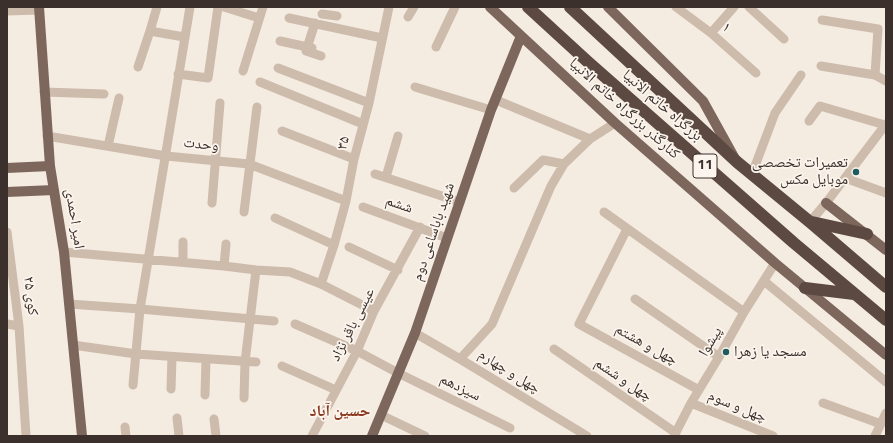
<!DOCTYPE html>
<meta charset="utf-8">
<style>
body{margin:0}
#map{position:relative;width:893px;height:443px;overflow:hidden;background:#f4ebe1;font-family:"Titillium Web",sans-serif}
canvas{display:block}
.frame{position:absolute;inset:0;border:8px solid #3b302b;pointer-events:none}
</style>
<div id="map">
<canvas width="893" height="443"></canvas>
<div class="frame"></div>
</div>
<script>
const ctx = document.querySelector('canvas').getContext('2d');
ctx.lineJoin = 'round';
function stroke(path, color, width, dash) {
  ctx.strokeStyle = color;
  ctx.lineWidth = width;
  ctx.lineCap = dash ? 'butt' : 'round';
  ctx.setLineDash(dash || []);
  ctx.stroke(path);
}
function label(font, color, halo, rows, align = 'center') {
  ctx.font = font + ' "Titillium Web","Noto Naskh Arabic",sans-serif';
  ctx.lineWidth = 3.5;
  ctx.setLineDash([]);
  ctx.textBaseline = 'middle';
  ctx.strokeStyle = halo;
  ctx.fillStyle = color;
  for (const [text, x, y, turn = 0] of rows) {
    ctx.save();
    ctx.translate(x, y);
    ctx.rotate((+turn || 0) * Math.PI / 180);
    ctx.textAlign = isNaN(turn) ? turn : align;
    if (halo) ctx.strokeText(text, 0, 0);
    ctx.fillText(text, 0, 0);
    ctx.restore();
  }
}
const minor = new Path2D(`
 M224,7L259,18
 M676,7L711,33L756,73
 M749,7L784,39
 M7,11L39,10
 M322,14L337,16
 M408,17L414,7
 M289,18L382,38
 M822,20L878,29L875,75
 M315,23L306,51L321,56
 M150,31L184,37
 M711,33L734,7
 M280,41L312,48
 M436,47L455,7
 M821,66L875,75L886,81
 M138,67L150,31L157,7
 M278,68L369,103
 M243,71L263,7
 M178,74L208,78L218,7
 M260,82L363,124
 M415,87L491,110
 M44,92L104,94
 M496,100L590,139
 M809,121L820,106L885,125
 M282,131L354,159
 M47,136L166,156L249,164L346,201
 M108,146L119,98
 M375,174L460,202
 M752,174L775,113L801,75
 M386,177L398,136
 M845,178L886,193
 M514,188L543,160L564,164
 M212,203L220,103
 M363,207L447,238
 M244,212L257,107
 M604,212L744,312
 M275,218L334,245
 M810,222L826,203L886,124
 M627,229L579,324L699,390
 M7,232L19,326L26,436
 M349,247L398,270
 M64,252L224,266L256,270L290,272L321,284L374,311
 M183,262V242
 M224,266L226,244
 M764,281L886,382
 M321,284L334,245L346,201L354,159L369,103L389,7
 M635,299L719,357
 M69,304L140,309L274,321
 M7,324L19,326
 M295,324L357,351L398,373L510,428
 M415,333L460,359L587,436
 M73,345L136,354L256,362
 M554,349L676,433
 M460,359L492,324L551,186L564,164L590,139L615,123
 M282,366L336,390
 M133,385L140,309L190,7
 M171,389L172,357
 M205,395L206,359
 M244,398L245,362L256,270
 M691,403L773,436
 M823,403L881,424
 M381,415L425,436
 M177,418L179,436
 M214,419L216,436
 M125,427L126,436
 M312,436L357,351L374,311L420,227
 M674,436L691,403L719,357L744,312L775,263
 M875,436L886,413`);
const major = new Path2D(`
 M39,7L50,166L64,252L82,436
 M490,7L615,123L775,263L886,355
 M608,7L703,101L734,157
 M7,168L50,166
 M7,192L54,190
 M826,203L886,250
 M372,436L415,333L491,110L521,36`);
const highway = new Path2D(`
 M528,7L588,62L794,243L886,320
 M570,7L737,162L810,222L886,287
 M812,222L867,234
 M805,288L854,294`);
const markers = [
 [856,172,4,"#1f5a5e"],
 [726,352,4,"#1f5a5e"]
];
const shields = [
 [705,166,24]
];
const shieldNames = [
 ["11",705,166]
];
const streetNames = [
 ["۱",726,28,41],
 ["بزرگراه خاتم الانبیا",662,106,41],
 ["کنارگذر بزرگراه خاتم الانبیا",624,109,42],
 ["۳۵",344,143,-76],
 ["وحدت",201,145,6],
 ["ششم",399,205,19],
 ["امیر احمدی",74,219,81],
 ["شهید باباساعی دوم",434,232,-71],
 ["کوی ۲۵",30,296,83],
 ["عیسی باقر نژاد",353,325,-63],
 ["پیشوا",711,342,-60],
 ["چهل و هشتم",646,345,29],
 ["چهل و چهارم",509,372,32],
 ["چهل و ششم",623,380,34],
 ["سیزدهم",460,388,26],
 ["چهل و سوم",737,407,22]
];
const poiNames = [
 ["تعمیرات تخصصی",848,163],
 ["موبایل مکس",848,180],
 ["مسجد یا زهرا",734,352,"left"]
];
const neighbourhoodNames = [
 ["حسین آباد",340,412]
];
stroke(minor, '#cdbbac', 9);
stroke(major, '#7d675c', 10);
stroke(highway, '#5c4a42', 12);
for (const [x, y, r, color] of markers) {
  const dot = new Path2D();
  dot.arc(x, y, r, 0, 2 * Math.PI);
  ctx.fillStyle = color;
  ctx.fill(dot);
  stroke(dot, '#fbf5ee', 1.5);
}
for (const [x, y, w] of shields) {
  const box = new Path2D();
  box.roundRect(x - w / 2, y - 12, w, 24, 3);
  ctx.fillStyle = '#fbf5ee';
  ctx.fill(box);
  stroke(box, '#3b302b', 1);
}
label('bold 14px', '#3b302b', null, shieldNames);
label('15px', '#3b302b', '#fbf5ee', streetNames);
label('15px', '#3b302b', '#fbf5ee', poiNames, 'right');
label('bold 16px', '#8c3b22', '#fbf5ee', neighbourhoodNames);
</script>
